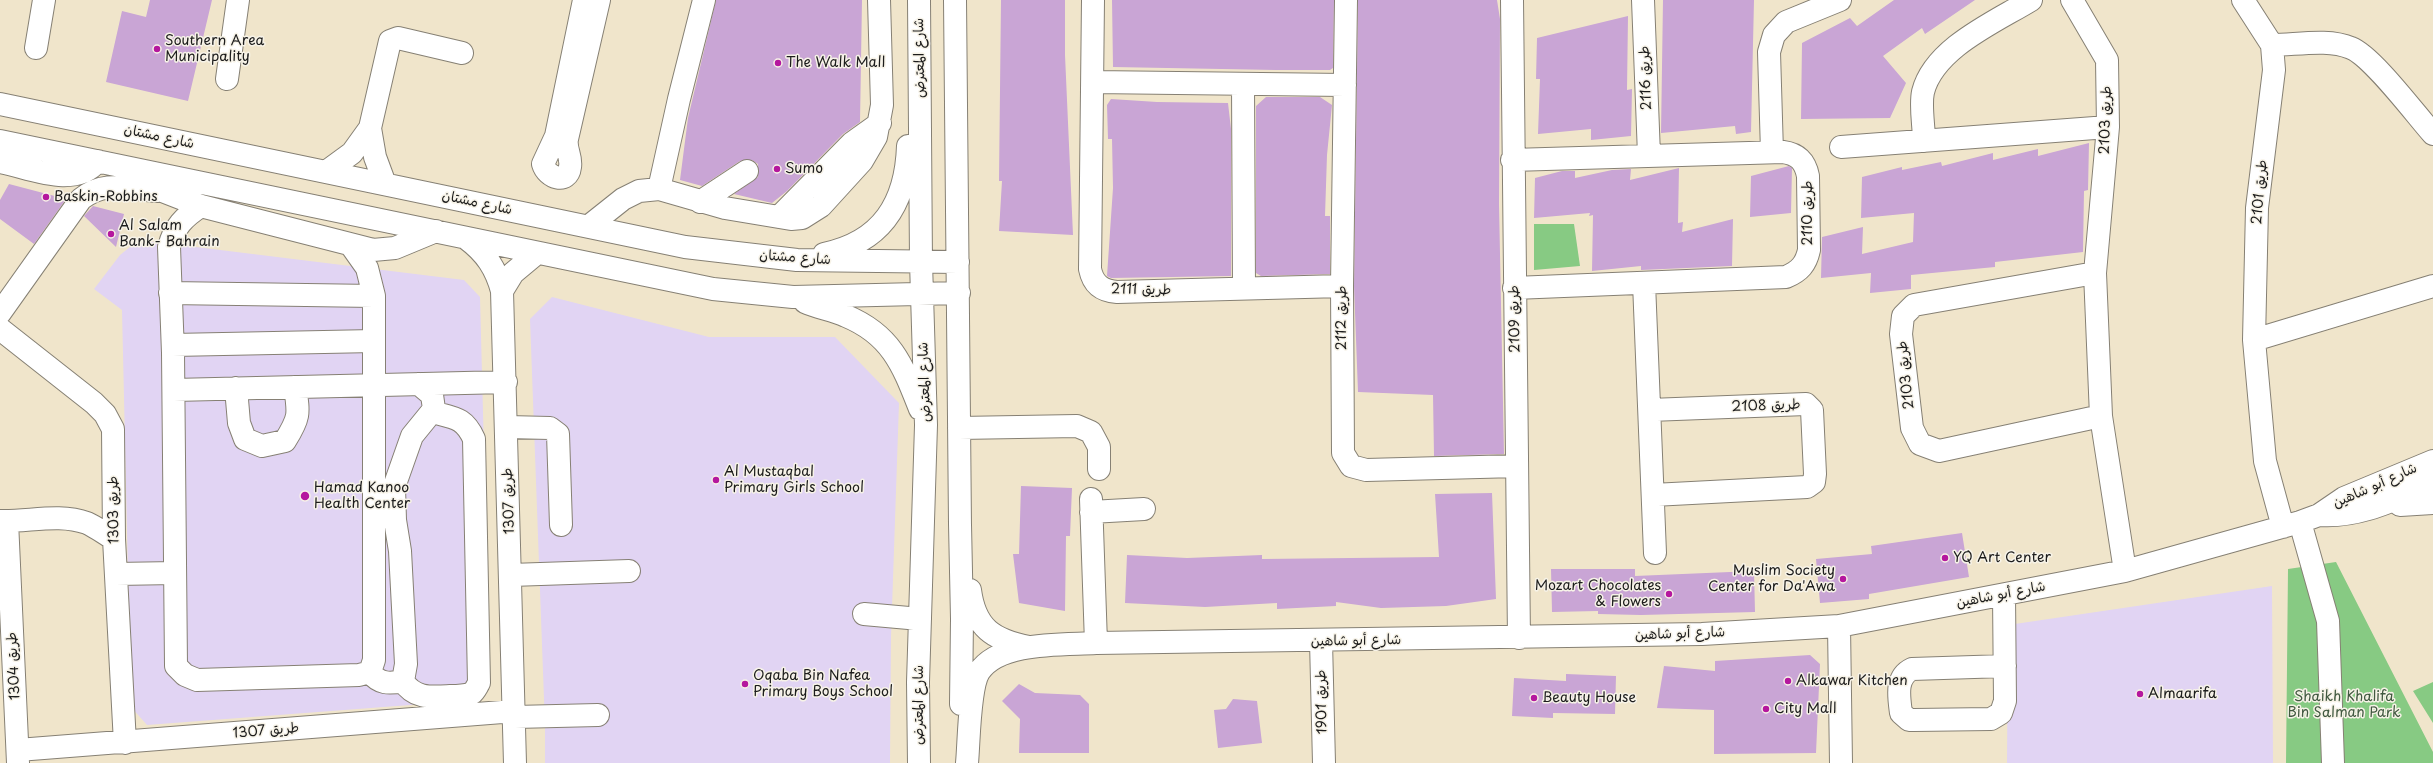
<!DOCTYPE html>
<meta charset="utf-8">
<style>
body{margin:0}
canvas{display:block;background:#f0e5cb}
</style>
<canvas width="2433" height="763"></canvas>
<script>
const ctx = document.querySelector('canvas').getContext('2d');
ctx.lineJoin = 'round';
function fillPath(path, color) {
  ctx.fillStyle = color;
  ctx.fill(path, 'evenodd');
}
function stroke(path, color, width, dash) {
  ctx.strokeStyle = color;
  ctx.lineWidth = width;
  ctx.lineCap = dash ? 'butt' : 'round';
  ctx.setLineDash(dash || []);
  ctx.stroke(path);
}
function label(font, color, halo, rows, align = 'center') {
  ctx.font = font + ' "Playpen Sans","Playpen Sans Arabic",sans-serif';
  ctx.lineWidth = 3;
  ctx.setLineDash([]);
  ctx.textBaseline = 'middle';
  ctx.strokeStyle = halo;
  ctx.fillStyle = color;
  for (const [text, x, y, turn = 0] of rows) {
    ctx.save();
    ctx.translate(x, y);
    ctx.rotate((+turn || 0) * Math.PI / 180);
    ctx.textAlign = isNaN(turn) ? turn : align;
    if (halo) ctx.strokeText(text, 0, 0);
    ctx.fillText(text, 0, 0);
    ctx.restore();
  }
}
const built = new Path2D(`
 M147,241L464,280L480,297L490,682L476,700L147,725L131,707L122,310L94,289L120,255L130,247Z
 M552,297L709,337H835L899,403L891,637L890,763H545V726L530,319Z
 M2272,586L2273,763H2007L2008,625Z`);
const green = new Path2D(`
 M1534,224H1574L1580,266L1534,270Z
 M2336,562L2433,752V763H2286L2288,569Z
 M2433,682V723L2413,691Z`);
const building = new Path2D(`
 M150,0H212L188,101L106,82L122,11L146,17Z
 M716,0H862L860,122L843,134L787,191L772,203L734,194L758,177V164L752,160L740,161L702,186L680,180L688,118Z
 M1001,0H1065V55L1073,235L999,231L1002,181H999Z
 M1112,0H1334L1333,68L1330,70H1276L1113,67Z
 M1358,0H1497L1500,19L1499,204L1504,454L1434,456L1433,395L1358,392L1354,286Z
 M1663,0H1754L1751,132L1736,134L1735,126L1661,133Z
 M1894,0H1975L1925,34L1922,28L1883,56L1906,83L1890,118L1801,119L1802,43L1850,18L1857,26Z
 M1628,16L1627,90L1632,89L1631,136L1591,140V129L1538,134L1540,79H1536L1537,38Z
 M1266,97H1320L1332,105L1327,155L1325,216H1330V274L1261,276L1256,273V106Z
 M1111,99L1157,102L1228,103L1231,129V276L1111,278L1107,276L1113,188L1112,139H1108L1107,105Z
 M2089,143L2088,190L2084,191L2083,252L1995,262V267L1911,275V289L1870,293L1871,273L1821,278L1822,237L1863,227L1862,254L1913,242L1914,213L1861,218L1862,177L1902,167V170L1941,162L1942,166L1993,153V160L2038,149V156Z
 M1789,166L1792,168L1791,213L1750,217L1751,176Z
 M1679,168L1678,223L1683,222L1682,232L1733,219L1732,266L1641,270V266L1592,271L1593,215L1589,216L1590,213L1534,218L1535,178L1562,171H1575V178L1612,170L1631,169L1630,180Z
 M9,184L66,199L34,244L0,219V200Z
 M93,206L124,214L116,247L84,216Z
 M1021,486L1072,488L1070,536H1066L1065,611L1019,603L1013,554H1019Z
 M1492,493L1496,599L1446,606L1381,608L1336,602V606L1277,609V603L1205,607L1125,603L1127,555L1187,558L1262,555V559L1439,557L1435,494Z
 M1962,533L1969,577L1869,594V599L1820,603L1816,559L1872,554L1871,546Z
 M1551,569H1635V576L1754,571L1755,612L1641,615L1598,614V611L1552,612Z
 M1810,655L1820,664L1816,753L1714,754V710L1657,708L1664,666L1715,671V661Z
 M1566,674L1616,676L1615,714L1553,713V718L1512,716L1514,678L1566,681Z
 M1019,684L1035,693L1080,695L1089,704V753H1019L1020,719L1002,701Z
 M1233,699L1257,701L1262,743L1218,748L1214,710L1226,709Z`);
const minor = new Path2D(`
 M584,0L556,136L543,164C547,178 568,185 570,167C572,157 565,149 567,139L599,0
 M955,0L960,524L962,619L961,704
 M1093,0L1090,269C1093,284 1102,291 1117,292L1342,286
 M1346,0L1342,286L1343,453L1351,466L1366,470L1517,466
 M1512,0L1519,638
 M1643,0L1649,155
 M2072,0L2107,60L2108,127L2095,273L2101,416L2125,571
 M2243,0L2272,45L2274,70L2257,208L2254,340L2265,461L2283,527
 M2272,45C2296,45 2328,38 2351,48C2372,56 2416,115 2433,134
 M36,48L44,0
 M227,79L238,0
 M1093,82L1345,85
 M1243,84L1244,288
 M0,104L685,247L797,260L958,262
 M0,141L713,289L793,297L959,293
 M1924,141C1924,126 1920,106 1923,92C1934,48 1995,22 2031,0
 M1841,147L2108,127
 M1772,152L1769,52L1774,35L1786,22L1840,0
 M1512,160L1783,152C1798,154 1805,161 1808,176L1809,250C1806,264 1800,271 1786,277L1514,288
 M0,162C31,168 74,189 98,161
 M326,172L352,153L370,128
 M136,176L165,192L201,206L373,250L395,248L436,231
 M385,184L375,157L370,128L390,41L398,38L462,53
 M659,189L679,99L704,0
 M700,202L747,171
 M201,206C184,217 174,227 169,247L173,353L176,666L185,675L197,680L359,675L370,672L374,660V296L367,268L350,244
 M779,217L852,143L880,123
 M589,226L623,199L639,191L659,189L725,208L791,219L802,218L821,206L862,161L876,137L882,105L879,0
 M467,239C486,253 496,269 502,291L515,763
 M824,254C882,242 906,203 908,146
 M2095,273L1914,305L1903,316L1901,334L1912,428L1920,444L1939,451L2101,416
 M1644,283L1655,553
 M502,291L513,273L537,253
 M170,293L374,296
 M805,302C818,308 833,310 846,316C892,335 903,366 920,409
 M0,313L81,199C106,179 128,190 158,191
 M0,329L94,403L105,414L113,429L114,539L125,743
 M2254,340L2433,286
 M173,345L374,341
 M236,388L239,423L245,439L262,446L285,441C300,417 299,414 295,387
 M174,390L506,382
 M1650,410L1806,404L1812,410L1815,474L1814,482L1807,487L1653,495
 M507,427L550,428L558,434L561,525
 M959,428L1077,426L1091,432L1099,447V469
 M1091,499L1096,643
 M2400,505L2433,503
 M1091,512L1144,509
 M2319,515C2359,518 2396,499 2433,484
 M0,521C29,522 59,513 87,523C96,527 105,534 114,539
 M7,521L18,763
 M2300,522L2328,621L2333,763
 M116,574L175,573
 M511,575L629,571
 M970,590C975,628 993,640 1029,647
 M2004,595L2005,701L2001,713L1991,719L1914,720H1909L1901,713C1899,697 1895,677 1912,669L2005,666
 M864,614L920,619
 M1839,626L1841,763
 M1321,641L1324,763
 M370,672C379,684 389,684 403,681L406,664L400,551L395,520L394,487L412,436L434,409L432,395L419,384
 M403,681C414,699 431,697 450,696C458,696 465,696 472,693C475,691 477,686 479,683L474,439C464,417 454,418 432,412
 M515,717L598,715
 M18,750L515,711
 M919,763L918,682L926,425L921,262L919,0
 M967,763C969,743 969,688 979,672C999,641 1062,645 1096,643L1702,634L1839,626L2125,571L2300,522L2319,515L2344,498L2433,461`);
const markers = [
 [157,49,4,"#b5179e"],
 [778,63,4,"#b5179e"],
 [777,169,4,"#b5179e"],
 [46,197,4,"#b5179e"],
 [111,234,4,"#b5179e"],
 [716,480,4,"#b5179e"],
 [305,496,5,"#b5179e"],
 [1945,558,4,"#b5179e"],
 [1843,579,4,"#b5179e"],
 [1669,594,4,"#b5179e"],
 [1788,681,4,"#b5179e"],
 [745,684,4,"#b5179e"],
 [2140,694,4,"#b5179e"],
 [1534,698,4,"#b5179e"],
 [1766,709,4,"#b5179e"]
];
const poiNames = [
 ["Southern Area",165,41],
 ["Municipality",165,57],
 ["The Walk Mall",786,63],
 ["Sumo",785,169],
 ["Baskin-Robbins",54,197],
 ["Al Salam",119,226],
 ["Bank- Bahrain",119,242],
 ["Al Mustaqbal",724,472],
 ["Primary Girls School",724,488],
 ["Hamad Kanoo",314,488],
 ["Health Center",314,504],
 ["YQ Art Center",1953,558],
 ["Muslim Society",1835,571,"right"],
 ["Center for Da'Awa",1835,587,"right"],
 ["Mozart Chocolates",1661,586,"right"],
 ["& Flowers",1661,602,"right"],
 ["Oqaba Bin Nafea",753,676],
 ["Primary Boys School",753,692],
 ["Alkawar Kitchen",1796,681],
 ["Almaarifa",2148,694],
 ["Beauty House",1542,698],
 ["City Mall",1774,709]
];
const streetNames = [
 ["شارع المعترض",920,58,-91],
 ["طريق 2116",1646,78,-92],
 ["طريق 2103",2106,120,-88],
 ["شارع مشتان",159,137,12],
 ["طريق 2101",2260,192,-85],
 ["شارع مشتان",477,203,12],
 ["طريق 2110",1808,213,-90],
 ["شارع مشتان",795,258,4],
 ["طريق 2111",1141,290,1],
 ["طريق 2112",1342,318,-90],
 ["طريق 2109",1515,319,-91],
 ["طريق 2103",1906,375,-96],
 ["شارع المعترض",925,382,-92],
 ["طريق 2108",1766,406,-2],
 ["شارع أبو شاهين",2375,486,-24],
 ["طريق 1307",509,501,-92],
 ["طريق 1303",114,510,-91],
 ["شارع أبو شاهين",2001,595,-11],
 ["شارع أبو شاهين",1680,634,-2],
 ["شارع أبو شاهين",1356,641,-1],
 ["طريق 1304",14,666,-93],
 ["طريق 1901",1322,702,-91],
 ["شارع المعترض",919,705,-90],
 ["طريق 1307",266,731,-5]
];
const parkNames = [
 ["Shaikh Khalifa",2344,697],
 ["Bin Salman Park",2344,713]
];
fillPath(built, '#e1d4f3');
fillPath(green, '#87ca83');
fillPath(building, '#c9a5d5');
stroke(minor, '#868074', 24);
stroke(minor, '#fff', 22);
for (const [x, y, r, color] of markers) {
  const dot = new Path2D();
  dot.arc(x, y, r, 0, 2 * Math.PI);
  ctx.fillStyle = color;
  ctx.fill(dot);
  stroke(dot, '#f7f3e8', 1.5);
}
label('14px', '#1c1c1c', '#f7f3e8', poiNames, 'left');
label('14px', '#1c1c1c', '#f7f3e8', streetNames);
label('14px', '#415940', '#f7f3e8', parkNames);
</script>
